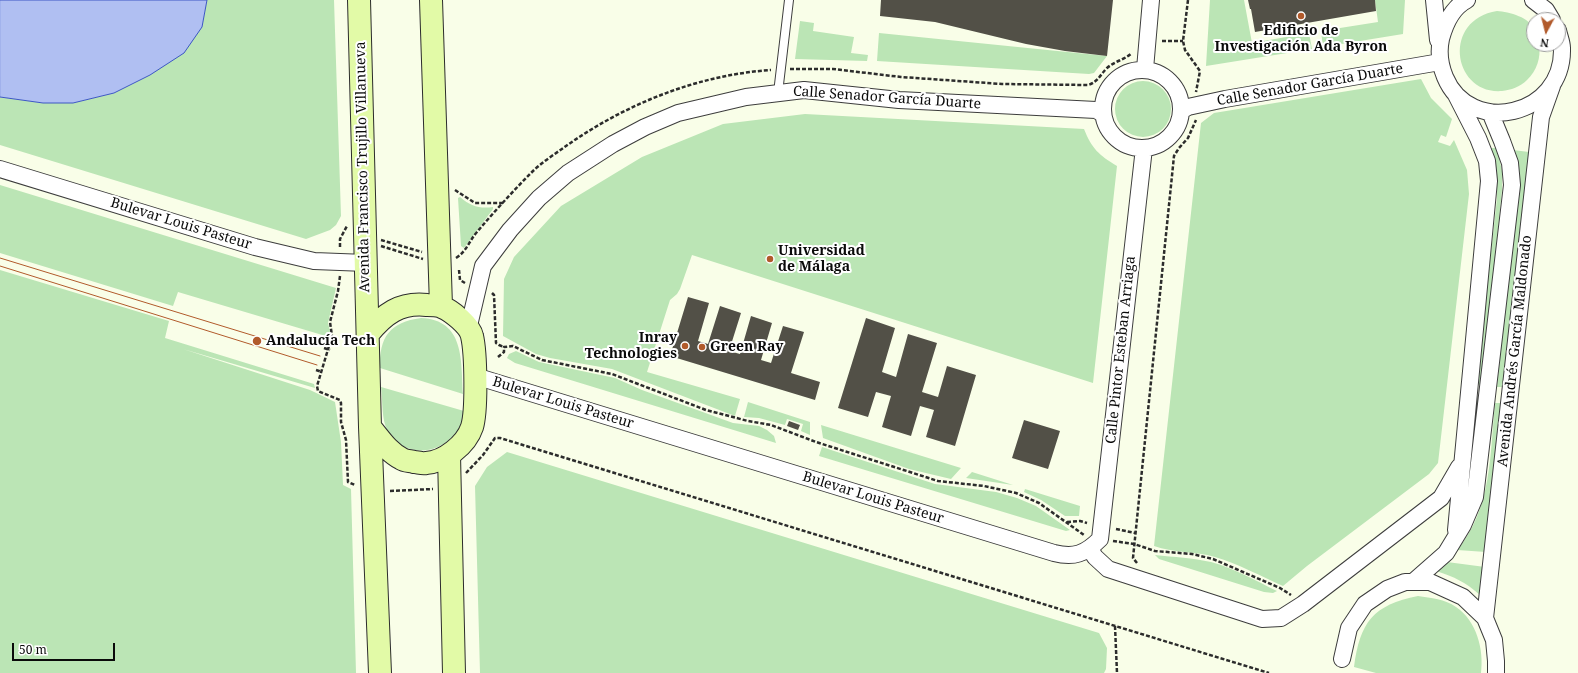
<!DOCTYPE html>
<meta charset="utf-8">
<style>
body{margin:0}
#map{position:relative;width:1578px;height:673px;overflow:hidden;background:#f9fee8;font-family:"Noto Serif",serif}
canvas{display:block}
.north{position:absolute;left:1526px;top:12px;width:40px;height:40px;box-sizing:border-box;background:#fff;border:1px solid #9d9d9d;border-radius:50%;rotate:187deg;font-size:11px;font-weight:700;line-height:16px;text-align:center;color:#0a0a0a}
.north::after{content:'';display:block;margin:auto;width:14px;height:18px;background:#b15a2b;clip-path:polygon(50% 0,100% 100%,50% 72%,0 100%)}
.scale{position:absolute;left:12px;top:643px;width:103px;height:18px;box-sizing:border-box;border:2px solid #0a0a0a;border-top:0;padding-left:5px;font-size:12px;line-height:14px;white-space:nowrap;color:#0a0a0a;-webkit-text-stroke:3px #fff;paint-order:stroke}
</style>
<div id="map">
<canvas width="1578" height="673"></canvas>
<div class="north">N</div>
<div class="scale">50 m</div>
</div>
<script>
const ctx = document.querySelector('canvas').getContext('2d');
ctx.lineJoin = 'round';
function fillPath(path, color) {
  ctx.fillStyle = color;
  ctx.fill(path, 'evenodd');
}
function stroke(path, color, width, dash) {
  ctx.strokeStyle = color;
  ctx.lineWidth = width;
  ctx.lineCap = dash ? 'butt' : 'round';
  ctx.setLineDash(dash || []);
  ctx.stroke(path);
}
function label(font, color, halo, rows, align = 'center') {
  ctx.font = font + ' "Noto Serif",serif';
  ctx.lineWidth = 4;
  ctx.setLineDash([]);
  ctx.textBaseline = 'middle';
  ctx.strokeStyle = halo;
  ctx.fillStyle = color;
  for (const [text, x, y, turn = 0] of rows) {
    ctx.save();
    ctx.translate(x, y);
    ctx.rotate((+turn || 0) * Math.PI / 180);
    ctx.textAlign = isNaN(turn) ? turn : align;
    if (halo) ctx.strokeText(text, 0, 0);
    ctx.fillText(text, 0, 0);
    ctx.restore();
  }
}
const green = new Path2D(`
 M207,0H334L341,216L336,225L330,230L306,239L0,145V97L43,103H73L114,93L150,75L202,27Z
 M1210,0H1244L1252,43L1309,33L1312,49L1206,66Z
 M1375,0H1405L1403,34L1323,47L1321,31L1378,22Z
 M1497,11C1509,12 1531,17 1534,31C1535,35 1534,40 1534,44H1539C1541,58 1537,70 1527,80C1520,87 1511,90 1502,91C1453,95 1441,20 1497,11Z
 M800,21L814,23L813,31L854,37L851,53L868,55L867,61L795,59Z
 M879,33L1107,56L1094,73L1089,74L877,61Z
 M1421,79L1431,98L1452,119L1446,137L1441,135L1438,142L1450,146L1454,140L1467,170L1469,194L1438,463L1429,474L1307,566L1283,586C1261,576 1238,564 1215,557C1195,551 1173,553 1154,546L1201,123L1214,113Z
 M1115 109a28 28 0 1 1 56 0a28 28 0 1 1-56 0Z
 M805,114L1084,129C1092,149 1099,155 1117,166L1093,383L692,255L680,289L677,294L670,300L647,372L740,399L735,416L612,369L550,358L536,354L503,336L504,279L514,257L561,206L642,157L723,124Z
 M1490,148H1497L1502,171V190L1482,385L1476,384L1497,199L1496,169Z
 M1513,150L1529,152L1504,387H1497L1515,212Z
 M0,185L336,288L328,323L330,331L329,337L178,292L173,306L0,253Z
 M460,197C470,206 480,209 493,207V209L464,248L461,246L458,198Z
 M0,270L169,321L165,338L314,384L315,388L183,349L310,390L335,402L341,442L343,485L351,489L356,673H0Z
 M421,318C465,320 461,361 463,394L380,368C379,337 390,322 421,318Z
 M516,351L539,362L615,378L642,390L733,423L759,426L767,430L774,436L776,443L515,363L507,358L509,354Z
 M381,387L464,411C463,417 462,424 460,429C458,432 454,435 451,438C433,456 402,455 388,432C381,419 383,401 381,387Z
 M1475,400L1480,401L1470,493L1465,508Z
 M748,402L810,422V435L801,431L803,424L787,419L785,425L759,418L744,417Z
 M1495,403H1502L1486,552L1457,550C1492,509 1490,453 1495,403Z
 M821,425L961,468L951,479L909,469L823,438Z
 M822,447L935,484L996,492L1017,498L1036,506L1070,530L1066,531L819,456Z
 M507,452L1099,633L1107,648L1106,669L1104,673H480L475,486L487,467Z
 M972,472L1013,485L966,478Z
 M1025,489L1080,506L1079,516H1065L1041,500L1024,492Z
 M1155,555C1174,557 1193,558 1211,562C1234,568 1256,581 1277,591L1273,593L1264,592L1159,559Z
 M1447,562L1485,567L1480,595C1465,582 1455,577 1436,571Z
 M1418,596C1431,598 1445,599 1456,607C1477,621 1484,650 1481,673H1376L1354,667C1360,622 1373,605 1418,596Z`);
const water = new Path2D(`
 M0,0H207L202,27L184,53L150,75L114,93L73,103H43L0,97Z`);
const building = new Path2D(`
 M881,0H1113L1107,56L1065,51L1026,44L935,22L880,16Z
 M1248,0H1375L1376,11L1255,32L1251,9H1250Z
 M688,297L709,303L698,341L708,344L720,306L741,313L729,351L740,354L751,316L772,323L761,360L771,363L783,326L804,332L791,373L820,382L815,400L670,356Z
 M866,318L895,328L882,372L896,377L908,334L937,343L922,392L938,397L947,366L976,375L955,446L926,437L934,410L920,406L911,436L882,427L891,396L876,392L868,417L838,408Z
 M1024,420L1060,431L1048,469L1012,458Z
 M789,421L800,425L798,430L787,426Z`);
const path = new Path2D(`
 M1188,0L1183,41L1185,50L1200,71L1196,92
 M1162,41H1183
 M790,69H833L901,77L1002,84L1088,85C1098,82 1100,75 1107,68C1115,61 1124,60 1132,53
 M455,190L475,203H503
 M381,240L422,252
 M381,246L423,259
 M340,247V239L347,226
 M456,258C467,251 469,241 477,232C494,212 513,191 532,172C542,162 555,154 566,146C626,104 697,75 771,70
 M459,270L460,280L465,283
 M340,276L338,291L330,322L332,336L317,386L318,391L340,400L341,403V422L346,440L348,482L355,485
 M492,293L494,295L496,343L499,345L504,347
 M324,348L330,350
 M498,357L504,352V347L513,346L542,360L612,374L706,410L748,421L771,425L816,442L938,481L984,486L1016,493L1039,503L1084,535
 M316,370L322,372
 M466,473L483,455L495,438H500L1269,673
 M390,491L433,489
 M1067,522L1080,521L1087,523
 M1116,529L1135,533
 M1113,541L1134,544L1155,551L1192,554L1213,559L1280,588L1291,595
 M1137,563L1133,558L1174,156L1179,148L1188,138L1196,120
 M1115,626L1117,673`);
const lane = new Path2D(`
 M778,93L789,0`);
const street = new Path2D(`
 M1434,0L1438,40
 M1467,0C1453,7 1445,24 1441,39C1438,53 1440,65 1445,77C1470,137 1564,117 1562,48C1562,42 1559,36 1558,30
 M1533,0L1546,10L1552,20
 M1145,69L1151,0
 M1103 109a39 39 0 1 1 78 0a39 39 0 1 1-78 0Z
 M1455,93L1478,138L1487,161L1489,181L1456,530
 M1181,111L1188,107L1225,99L1440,62
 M0,169L255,247L314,261L366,263
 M468,330L483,266L510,230L539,198L568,173L613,144L645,127L678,113L746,97L804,90L899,100L1096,110L1103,114
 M475,376L1054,553C1074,558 1085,554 1100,539L1144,148
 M1090,549L1095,557L1108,569L1262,619L1281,618L1303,604L1441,498L1459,467
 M1413,582L1446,553L1463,525L1475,497L1512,185L1510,163L1502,141L1490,112
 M1485,618L1541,117L1552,86
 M1342,659L1349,628L1365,604L1387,589L1405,582H1430L1463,597L1485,618L1494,640L1496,661V673`);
const secondary = new Path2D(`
 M359,0L370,427L380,673
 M431,0L441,306
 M368,334C384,314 400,302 427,305C432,305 438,305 442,307C452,311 470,326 472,336C476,353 477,411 472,427C466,445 444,462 426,463C422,464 418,462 414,462C410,461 405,461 402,459C388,452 380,439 370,427
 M449,455L454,673`);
const tram = new Path2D(`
 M0,258L320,356
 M0,266L317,365`);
const markers = [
 [1301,16,4,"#b15a2b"],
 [770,259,4,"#b15a2b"],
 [257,341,5,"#b15a2b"],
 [685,346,4,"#b15a2b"],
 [702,347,4,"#b15a2b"]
];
const poiNames = [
 ["Edificio de",1301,31,"center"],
 ["Investigación Ada Byron",1301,47,"center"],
 ["Universidad",778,251],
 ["de Málaga",778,267],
 ["Inray",677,338,"right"],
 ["Technologies",677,354,"right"],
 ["Andalucía Tech",266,341],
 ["Green Ray",710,347]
];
const streetNames = [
 ["Calle Senador García Duarte",1310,85,-10],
 ["Calle Senador García Duarte",887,98,4],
 ["Avenida Francisco Trujillo Villanueva",363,167,-91],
 ["Bulevar Louis Pasteur",181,224,17],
 ["Calle Pintor Esteban Arriaga",1121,350,-84],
 ["Avenida Andrés García Maldonado",1515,351,-84],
 ["Bulevar Louis Pasteur",563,403,17],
 ["Bulevar Louis Pasteur",873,498,17]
];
fillPath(green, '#bbe5b5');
fillPath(water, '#b0bff2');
stroke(water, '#3c57c4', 1);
fillPath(building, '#525047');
stroke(lane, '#3d3d3d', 10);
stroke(street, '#3d3d3d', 18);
stroke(secondary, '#2c2c2c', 24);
stroke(path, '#2c2c2c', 2.5, [4, 2]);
stroke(lane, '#fff', 8);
stroke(street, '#fff', 16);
stroke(secondary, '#e2faa7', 22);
stroke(tram, '#b15a2b', 1);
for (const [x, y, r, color] of markers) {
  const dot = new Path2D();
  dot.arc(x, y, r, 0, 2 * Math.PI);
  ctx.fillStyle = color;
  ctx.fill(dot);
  stroke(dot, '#fff', 1.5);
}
label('bold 14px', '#0a0a0a', '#fff', poiNames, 'left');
label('14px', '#0a0a0a', '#fff', streetNames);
</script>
